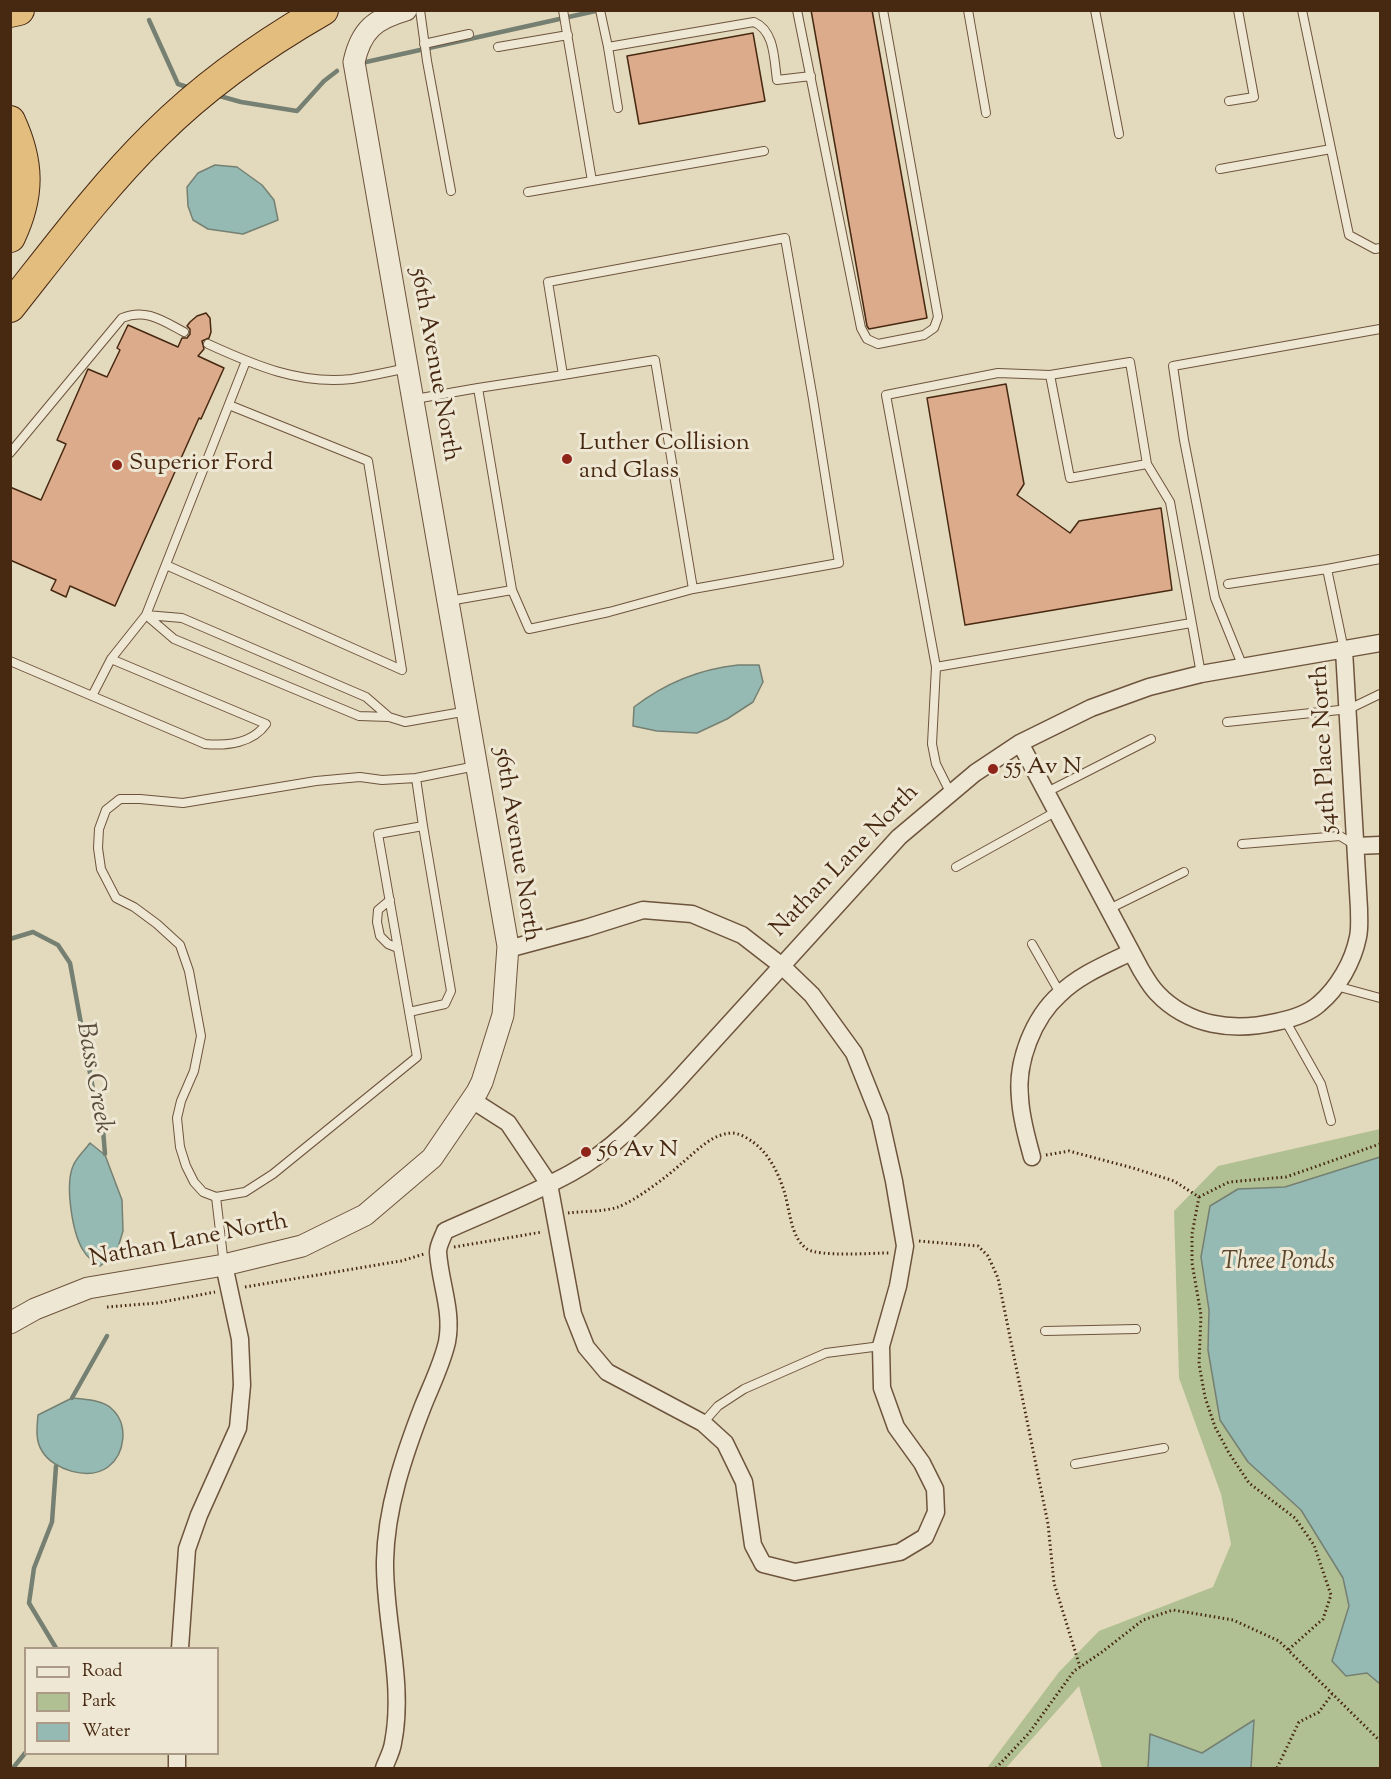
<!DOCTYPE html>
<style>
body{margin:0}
#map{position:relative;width:1391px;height:1779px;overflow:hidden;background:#e3dabd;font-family:"Sorts Mill Goudy",serif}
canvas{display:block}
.frame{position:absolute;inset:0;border:12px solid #472811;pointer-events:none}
.legend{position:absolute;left:24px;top:1647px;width:195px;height:108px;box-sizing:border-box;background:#ede7d4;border:2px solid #ab9b86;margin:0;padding:8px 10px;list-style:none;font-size:18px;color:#472811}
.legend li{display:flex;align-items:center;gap:12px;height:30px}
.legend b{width:30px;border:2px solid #ab9b86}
</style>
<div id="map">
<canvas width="1391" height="1779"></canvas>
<div class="frame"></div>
<ul class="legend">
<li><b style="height:8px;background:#ede7d4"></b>Road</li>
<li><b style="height:16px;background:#b1c093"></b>Park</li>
<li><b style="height:16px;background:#95bab3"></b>Water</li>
</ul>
</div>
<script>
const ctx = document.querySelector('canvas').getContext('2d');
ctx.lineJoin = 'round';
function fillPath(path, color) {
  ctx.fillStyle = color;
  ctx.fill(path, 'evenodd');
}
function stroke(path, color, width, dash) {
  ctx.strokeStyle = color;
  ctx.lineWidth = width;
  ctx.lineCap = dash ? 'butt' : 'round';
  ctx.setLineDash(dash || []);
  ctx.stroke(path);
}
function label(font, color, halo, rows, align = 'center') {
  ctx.font = font + ' "Sorts Mill Goudy",serif';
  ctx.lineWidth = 6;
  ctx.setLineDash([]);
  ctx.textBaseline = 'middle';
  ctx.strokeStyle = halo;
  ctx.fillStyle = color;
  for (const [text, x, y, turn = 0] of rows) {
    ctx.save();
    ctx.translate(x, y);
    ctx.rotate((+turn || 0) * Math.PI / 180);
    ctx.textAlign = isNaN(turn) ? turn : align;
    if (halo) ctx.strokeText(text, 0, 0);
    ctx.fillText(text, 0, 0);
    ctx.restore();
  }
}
const green = new Path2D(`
 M1380,1129V1768H1102L1079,1686L1006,1768H987L1059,1672L1099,1631L1213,1587L1231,1544L1221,1494L1179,1378L1174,1211L1218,1166Z`);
const water = new Path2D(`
 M215,165L237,167L262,185L274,200L278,220L243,234L208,229L193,220L188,206L187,187L198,173Z
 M738,665H759L763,682L753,702L727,719L697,733L657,731L633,726L634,707C664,684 700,669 738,665Z
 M90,1143L105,1155L122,1200L123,1231L116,1254L100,1266C93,1262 87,1257 83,1250C72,1232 65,1185 73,1166C76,1158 85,1150 90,1143Z
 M1380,1157V1684L1367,1673L1346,1676L1332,1661L1349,1606L1343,1578L1301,1510L1248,1462L1220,1420L1208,1350L1209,1310L1201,1257L1210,1206L1238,1189L1285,1187Z
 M72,1398C84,1399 103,1400 112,1409C129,1425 125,1454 108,1467C89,1481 53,1470 42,1451C35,1440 37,1427 38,1415Z
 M1254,1720L1251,1768H1148L1150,1734L1202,1753Z`);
const stream = new Path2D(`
 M149,20L178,84L190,88
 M366,62L600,10
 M216,95L241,102L297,111L324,81L337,71
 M10,939L33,932L58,945L70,963L94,1095L103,1130L105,1154
 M72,1398L107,1336
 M56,1466L52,1522L34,1568L29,1603L56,1648
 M13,1768L26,1752`);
const building = new Path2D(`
 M811,10H872L927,318L869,329L867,326Z
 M753,33L765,101L639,124L627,56Z
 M206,313L210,318L211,332L209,338L202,341L204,349L198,356L224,368L201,419L199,418L115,606L70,586L66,597L51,590L56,580L10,560V487L41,500L66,444L57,440L88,369L107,377L120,350L117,348L128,325L178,347L182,338H187L190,334V329L187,326L190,322L197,316Z
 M1006,384L1024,484L1017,495L1070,533L1079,521L1161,508L1172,590L965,625L927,398Z`);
const path = new Path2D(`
 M1046,1155L1069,1151L1133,1168L1174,1181L1199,1197L1192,1234V1263L1201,1315L1199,1364L1205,1397L1215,1427L1229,1453L1249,1483L1295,1518L1314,1545L1331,1595L1323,1619L1288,1650
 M1199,1197L1229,1182L1286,1177L1380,1144
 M568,1213C584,1211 603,1212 618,1207C635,1201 668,1176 682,1163C697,1151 711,1134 732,1133C739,1133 747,1138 753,1142C769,1154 778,1172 784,1191C790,1209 790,1237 807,1249C819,1257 872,1253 889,1253
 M919,1241L978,1246L988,1256L998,1278L1048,1524L1054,1583L1080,1667
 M454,1247L542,1232
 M245,1287L401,1261L424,1254
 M107,1307L157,1303L215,1292
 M996,1768L1029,1733L1074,1671L1102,1652L1143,1620L1173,1610L1233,1620L1279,1641L1380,1741
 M1277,1768L1299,1722L1319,1712L1332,1694`);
const service = new Path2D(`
 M420,10L427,61L451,191
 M600,10L608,47L754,22C775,31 774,60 777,80L811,76
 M797,10L861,328L867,339L878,344L924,335L934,328L938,317L883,10
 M968,10L986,113
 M1095,10L1119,134
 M1302,10L1349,235L1375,249L1380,248
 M424,44L469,34
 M498,47L568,35
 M608,47L618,108
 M1229,101L1254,97L1238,10
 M1220,169L1331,149
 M592,181L764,151
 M528,192L592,181L563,10
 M208,344C254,365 300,385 352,379C370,376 389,372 407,368
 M563,375L655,360L693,589
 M1050,375L1070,478L1147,464
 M478,388L563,375L548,282L785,238L813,399L839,563L693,589L609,612L529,629L512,590
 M415,399L478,388L512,590L449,601
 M10,453L122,318C146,308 163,321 184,332
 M166,565L402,670L368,461L229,405
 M1228,584L1327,569
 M146,615L174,639L359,716L389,717L405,722L468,711
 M146,615L182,618L366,697L389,717
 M1344,650L1327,569L1380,559
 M10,661L92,696L111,659L146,615L246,361
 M936,667L1191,623
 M1243,667L1215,598L1184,440L1173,366L1380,329
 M92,696L205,744C227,746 253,743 266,724L111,659
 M1227,722L1349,709L1380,694
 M416,778L423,826L378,834L417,1057L273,1174L245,1192L216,1197L203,1192L194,1182L186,1166L180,1147L177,1118L181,1101L194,1071L201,1036L189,971L180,945L157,924L134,907L116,898L101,869L98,848L99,829L106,810L120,799H140L183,803L316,781L360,777L382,780L416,778L476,766
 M950,792L936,764L932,744L936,667L886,395L998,373L1050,375L1130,362L1147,464L1170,502L1201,674
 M1047,792L1151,739
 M1242,844L1340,836L1355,845
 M956,867L1057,811
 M390,900L378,910L377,922L380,936L388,944L398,948
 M1109,909L1184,872
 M1032,944L1060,993
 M1336,986L1380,998
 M409,1012L445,1004L451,991L423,826
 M1285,1020L1321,1084L1331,1121
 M216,1197L224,1265
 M1045,1331L1136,1329
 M703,1423L718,1406L744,1389L826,1353L881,1346
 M1075,1464L1164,1448`);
const minor = new Path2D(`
 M1020,743L1141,970C1146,978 1150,986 1157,993C1188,1026 1233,1032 1276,1022C1291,1019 1308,1014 1319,1004C1338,988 1353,962 1358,937C1360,928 1359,918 1359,909L1344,650
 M1356,846L1380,845
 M472,1100L508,1123L549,1184L573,1314L586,1347L607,1372L703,1423L725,1443L744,1482L753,1545L763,1564L795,1572L900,1552L925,1537L936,1512L935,1489L922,1463L896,1427L882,1388L881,1346L898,1286L905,1246L894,1181L880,1118L854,1053L812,995L782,966L742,935L692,914L643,910L586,928L508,949
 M1032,1157C1027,1138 1021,1119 1020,1098C1016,1062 1033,1018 1060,994C1079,975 1107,964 1131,952
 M180,1648L187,1549L199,1515L238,1428L242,1385L240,1339L224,1265
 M177,1768V1754
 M384,1768C387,1760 392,1751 393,1743C405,1683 384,1621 385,1561C386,1508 404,1455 423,1406C431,1386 442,1364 447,1342C453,1311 440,1283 438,1252C438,1245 443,1237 445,1231C487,1212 531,1195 571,1173C612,1151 648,1112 679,1079L899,837L975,773L1020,743L1091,708L1149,687L1201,674L1380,643`);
const tertiary = new Path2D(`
 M10,1323L35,1309L88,1288L224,1265L302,1246L365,1215L432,1158L477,1092L482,1082L503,1015L508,946L354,62C361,30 375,19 406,10`);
const motorway = new Path2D(`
 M10,12L19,10
 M10,121C29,162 30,195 10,237
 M10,307C56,249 102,187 155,135C205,85 262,45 323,10`);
const markers = [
 [567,459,6,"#8f2418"],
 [117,465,6,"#8f2418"],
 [993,769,6,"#8f2418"],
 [586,1152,6,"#8f2418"]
];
const streetNames = [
 ["56th Avenue North",433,365,80],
 ["54th Place North",1326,749,-93],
 ["56th Avenue North",515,845,81],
 ["Nathan Lane North",846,862,-46],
 ["Nathan Lane North",189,1242,-11]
];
const poiNames = [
 ["Luther Collision",579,445],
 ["and Glass",579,473],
 ["Superior Ford",129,465],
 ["55 Av N",1005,769],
 ["56 Av N",598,1152]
];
const parkNames = [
 ["Three Ponds",1278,1264]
];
const waterNames = [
 ["Bass Creek",92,1078,80]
];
fillPath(green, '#b1c093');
fillPath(water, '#95bab3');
stroke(water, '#768072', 1.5);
stroke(stream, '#768072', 4.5);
fillPath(building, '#dcab8b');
stroke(building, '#472811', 1.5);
stroke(service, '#6e543c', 10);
stroke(minor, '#6e543c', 19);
stroke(tertiary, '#6e543c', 23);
stroke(motorway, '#472811', 32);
stroke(path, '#472811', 3, [1.5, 3]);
stroke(service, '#ede7d4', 8);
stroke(minor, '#ede7d4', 16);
stroke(tertiary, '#ede7d4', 21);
stroke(motorway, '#e2bd7e', 30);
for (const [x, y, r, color] of markers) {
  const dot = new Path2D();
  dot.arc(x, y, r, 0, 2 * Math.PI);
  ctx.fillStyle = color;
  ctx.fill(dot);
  stroke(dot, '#ede7d4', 2);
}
label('24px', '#472811', '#ede7d4', streetNames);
label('24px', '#472811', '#ede7d4', poiNames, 'left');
label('italic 24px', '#5c462b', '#ede7d4', parkNames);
label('italic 26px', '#5a4c3a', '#ede7d4', waterNames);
</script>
